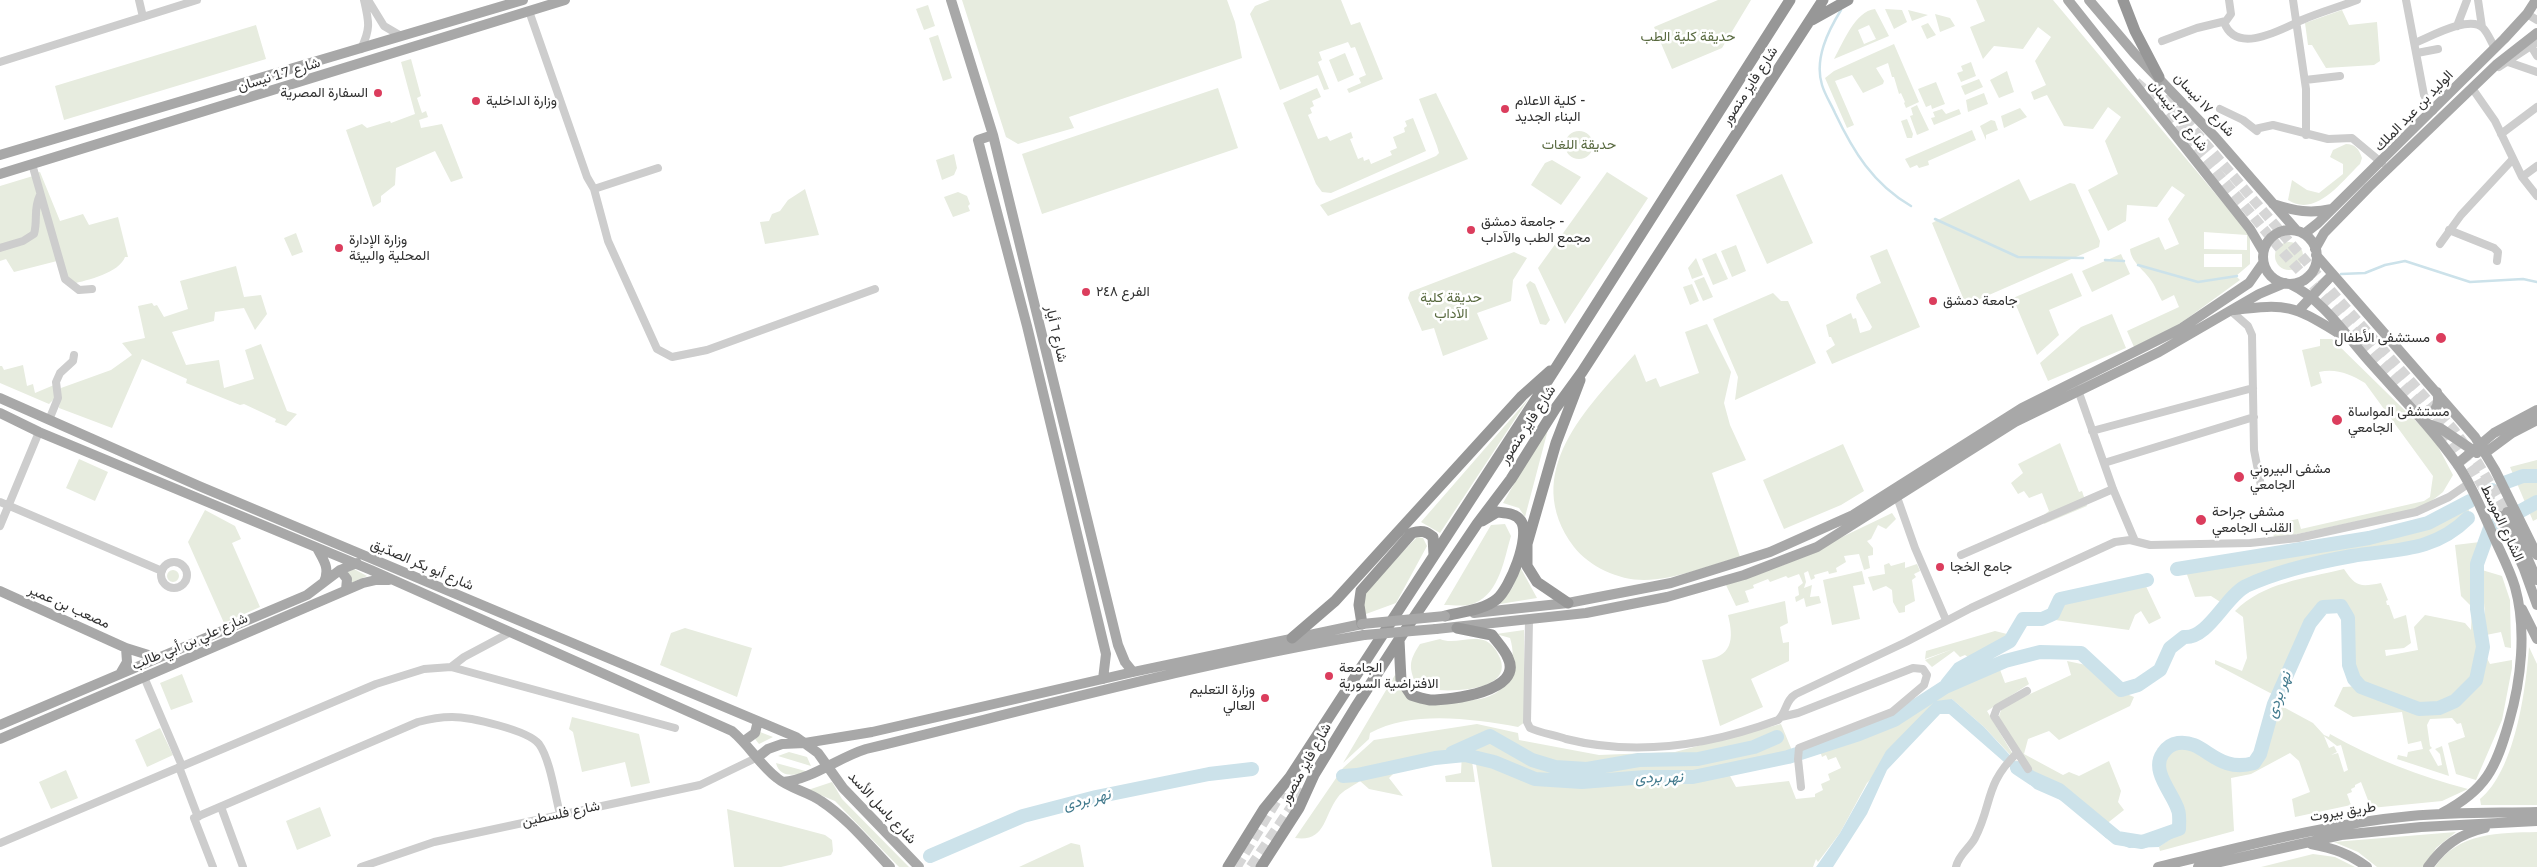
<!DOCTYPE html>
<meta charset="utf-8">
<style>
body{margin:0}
canvas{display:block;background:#fff}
</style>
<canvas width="2537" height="867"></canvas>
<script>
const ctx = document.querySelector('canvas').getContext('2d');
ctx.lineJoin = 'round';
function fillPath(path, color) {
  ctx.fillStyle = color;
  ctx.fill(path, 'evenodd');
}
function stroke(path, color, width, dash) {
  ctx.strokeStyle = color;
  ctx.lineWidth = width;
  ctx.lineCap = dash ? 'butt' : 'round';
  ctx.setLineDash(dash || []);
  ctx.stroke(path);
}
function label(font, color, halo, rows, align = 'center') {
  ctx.font = font + ' "IBM Plex Sans",Vazirmatn,sans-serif';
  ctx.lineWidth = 5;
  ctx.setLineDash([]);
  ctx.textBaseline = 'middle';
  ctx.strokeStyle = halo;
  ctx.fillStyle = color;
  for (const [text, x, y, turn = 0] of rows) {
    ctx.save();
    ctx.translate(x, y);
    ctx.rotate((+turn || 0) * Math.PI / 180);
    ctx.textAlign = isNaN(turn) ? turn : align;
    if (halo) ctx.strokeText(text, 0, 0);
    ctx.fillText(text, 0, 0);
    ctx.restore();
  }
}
const green = new Path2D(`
 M962,0H1227L1235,22L1242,58L1069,117L1074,128L1018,144L1006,137Z
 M1270,0H1341L1351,25L1360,22L1383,79L1349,93L1347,89L1361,83L1359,78L1366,75L1355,47L1351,48L1348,42L1319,52L1322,60L1318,62L1329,89L1324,90L1318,75L1280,90L1250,14L1255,6Z
 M1718,0H1751L1722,48L1672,69L1654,27Z
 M1976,0H2053L2250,235V264L2236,276L2240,280L2181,323L2134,347L2127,331L2179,307L2174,295L2162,301C2158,294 2155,285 2150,279C2144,270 2131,262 2130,249L2159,237L2165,250L2179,244L2168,219L2185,195L2172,186L2157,207L2127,205L2126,221L2108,231L2088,190L2118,174L2105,141L2121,117L2108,107L2093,129L2064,126L2047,95L2034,100L2031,92L2046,85L2035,61L2051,37L2038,27L2023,49L1994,46L1983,59L1970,27L1985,21ZM2204,232L2247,235V250L2204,249ZM2204,254H2242V267H2204Z
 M928,5L935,26L924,30L916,9Z
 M1875,9L1889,36L1834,59C1843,43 1855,11 1875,9ZM1869,25L1876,39L1864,44L1858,30Z
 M1885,9L1902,10L1907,22L1894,29Z
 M1908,10L1928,15L1912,21Z
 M2342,10L2349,25L2377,22L2380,61L2374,65L2326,68L2312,45H2308L2305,23Z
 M1935,14L1950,18L1955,26L1940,32Z
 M1928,23L1936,35L1927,39L1921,26Z
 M256,25L266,59L64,120L55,86Z
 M938,35L952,78L943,81L929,38Z
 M1894,44L1919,102L1906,108L1904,103L1905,102L1901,93L1899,94L1894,77H1892L1888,63L1876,68L1884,81L1883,84L1863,93L1852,75L1835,81L1854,125L1847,128L1825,78L1834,71Z
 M1345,53L1354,75L1338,82L1329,60Z
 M411,59L421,96L417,98L422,113L426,111L428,117L419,120L421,128L442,124L463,178L451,182L435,151L396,168L395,185L381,196V202L373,207L346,130L362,124L367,128L390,121L391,123L415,114L401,62Z
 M1971,62L1976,76L1961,82L1957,73L1963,71L1961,66Z
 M2007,71L2014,92L1999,98L1990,80Z
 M1979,79L1983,87L1965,95L1961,86Z
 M1936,82L1945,104L1932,109L1931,105L1926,107L1918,89Z
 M1218,88L1238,148L1042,214L1022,154Z
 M1317,88L1321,97L1312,101L1314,106L1310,108L1312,113L1308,115L1318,139L1327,136L1330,141L1351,132L1353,138L1350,139L1358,159L1363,157L1364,161L1369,159L1371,164L1392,155L1390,151L1397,148L1393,137L1405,132L1404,128L1407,126L1405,121L1413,118L1426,151L1331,193L1322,192L1316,184L1283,103Z
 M1436,93L1468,159L1328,216L1320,205L1436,156L1439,153L1437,146L1419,99Z
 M1984,93L1988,104L1968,112L1966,100Z
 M1917,105L1929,130L1917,135L1910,116L1913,115L1911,108Z
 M2020,108L2027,117L2004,128L2001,116Z
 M1942,109L1946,114L1959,109L1961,114L1934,125L1931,118L1935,117L1933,112Z
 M1907,119L1913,134L1912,138H1907L1901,121Z
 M1991,120L1995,121L1998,130L1986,135V140L1980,126Z
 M1972,130L1976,140L1928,161L1929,165L1919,168L1917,165L1910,168L1905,159Z
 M1565 145a14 14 0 1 1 28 0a14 14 0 1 1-28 0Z
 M2346,144C2355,144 2359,149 2362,158L2360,164C2341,182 2316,218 2288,200L2292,180L2307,190L2319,193L2343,174V164L2330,157L2333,150Z
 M954,154L957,168L954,175L942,180L936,160Z
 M1552,160L1581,177L1561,205L1531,185L1545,163Z
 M40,172L60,221L83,214L89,225L118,217L128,257H125C119,273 88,280 72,284L66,277L36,173Z
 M1607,172L1648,198L1565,324L1538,268Z
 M1782,174L1813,243L1767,264L1736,195Z
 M33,176L57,261L14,272L6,259L0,261V186Z
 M2019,179L2030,201L2070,183L2075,184L2100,241L2099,247L1966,305L1932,223Z
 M805,189L819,235L765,244L760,222L769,221L772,214L780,211L788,200Z
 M958,192L967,196L970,204L968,206L970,211L953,217L944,197Z
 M296,233L303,252L292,256L284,238Z
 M2275 256a14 14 0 1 1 28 0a14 14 0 1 1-28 0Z
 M1736,245L1746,271L1732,277L1721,251Z
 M1887,249L1920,327L1832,364L1826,351L1835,345L1831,337H1829L1826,325L1851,313L1853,319L1856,318L1860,333L1870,330L1872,327L1856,298L1857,294L1881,283L1870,256Z
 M1514,252L1527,258L1513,280L1511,301L1477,313L1488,339L1443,356L1434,328L1422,331L1408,298L1410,292Z
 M1716,253L1728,279L1713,285L1702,259Z
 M2121,254L2130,274L2092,292L2082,271Z
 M1696,258L1703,275L1692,279L1688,268Z
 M236,266L244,297L261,295L267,314L255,330L244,308L215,312L214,321L172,332L186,365L219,360L224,388L254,379L245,350L261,344L287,411L297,414L286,426L275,422L276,419L244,404L240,405L186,383L187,379L142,359L112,428L59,408L61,388L111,370L132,355L122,343L145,338L138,306L152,303L154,306L157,305L164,317L188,309L180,281Z
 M2072,273L2082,296L2049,310L2059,335L2037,355L2013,298Z
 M1704,277L1713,297L1703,301L1694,281Z
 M1530,281L1535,284L1550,320L1546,325L1540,324L1526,285Z
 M1692,284L1699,301L1690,305L1683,287Z
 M1773,293L1781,301H1788L1816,363L1735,400L1738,377L1713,319Z
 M2112,314L2126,348L2048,381L2040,363L2081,327Z
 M1707,324L1731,372L1724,403L1730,425L1746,460L1712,473L1740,557C1709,565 1675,580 1644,580C1618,580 1590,567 1574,547C1519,473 1587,408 1635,354L1646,382L1656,378L1660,387L1699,373L1685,332Z
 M2320,339H2332L2434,439L2453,475L2443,492L2424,507L2274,539L2272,524L2298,519L2301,529L2424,501L2430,497L2433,476L2365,383C2350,374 2336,368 2319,372L2322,383L2311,387L2302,350L2320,346Z
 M23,365L27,386L33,384L35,393L54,385V399L49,404L0,383V366H2L4,370Z
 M1529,398L1440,533L1421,522Z
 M1550,422L1525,517L1519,508L1503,503Z
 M2060,443L2079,492L2082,491L2087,506L2044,524L2041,517L2049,511L2042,493L2029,498L2024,491L2018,494L2011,483L2023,473L2018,464Z
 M1843,444L1864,491L1841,505L1784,529L1763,480Z
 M79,459L108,472L95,501L66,488Z
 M2537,460V519L2533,521L2510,467Z
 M2468,507L2469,511L2452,531L2418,547L2354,555L2259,579L2239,589L2225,605L2211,596L2195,597L2185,569L2254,561L2368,541L2430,525Z
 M205,510L235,526L241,539L232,543L260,607L224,623L188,542Z
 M1892,513L1896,519L1886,529L1878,525L1871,539L1867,541L1873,548V555L1868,556L1870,568L1864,570L1859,554L1844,556L1846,562L1836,568L1837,572L1829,574L1828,571L1814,575L1815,578L1811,580L1808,571L1804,573L1806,582L1804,588L1812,585L1810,597L1819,596L1821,603L1806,607L1804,598L1796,602L1795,597L1799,595L1798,587L1803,583L1799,574L1788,578L1786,576L1770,582L1768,579L1753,585L1754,588L1745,591L1749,602L1736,606L1726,585L1786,564Z
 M1505,524L1511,536C1504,559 1500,592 1475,603C1467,607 1454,605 1444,605L1491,525Z
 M1417,537L1423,538L1427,546L1396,603L1366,614L1362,603L1368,588Z
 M2480,542L2474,563L2477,639L2490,664L2512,660V668L2502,720L2476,780L2456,774L2448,743L2465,737L2461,723L2457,724L2452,718L2430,719L2427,725L2430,746L2432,748L2429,750L2438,766L2442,765L2440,754L2435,749L2442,746L2449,776L2397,759L2398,755L2407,757L2408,752L2423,749L2421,741L2408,744L2402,712L2353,717L2334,706L2343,687L2362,686C2357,679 2353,674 2351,666C2348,649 2360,606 2335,601C2331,600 2324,602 2320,602L2309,617L2272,694L2215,664V660L2242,671L2247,658L2243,617L2235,611C2264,582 2304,579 2344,569C2356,587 2360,587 2381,583L2388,600L2386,601L2387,605H2389L2394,619L2406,615L2411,643L2404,648L2385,650L2386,656L2418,650L2414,627L2425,615L2465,623L2471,630L2472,607L2461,596L2455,545Z
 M1905,562V568L1917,564L1920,571L1914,574L1916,577L1912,580L1915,601L1905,606V612L1899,613L1893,602L1892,590L1886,586L1873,591L1868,577L1885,574L1884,565L1889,563L1891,566Z
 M1519,565L1537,598L1500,604L1513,587Z
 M354,569L367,576L351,583L348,572Z
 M167 576a6 6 0 1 1 12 0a6 6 0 1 1-12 0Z
 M2482,570L2502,576L2510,600L2511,648L2505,647L2501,632L2486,635Z
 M1862,571L1865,584L1853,586L1860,619L1832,625L1823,580Z
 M2144,582L2161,618L2149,624L2141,611L2135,615L2129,630L2048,619L2055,615L2061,600Z
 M1785,601L1788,623L1780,627L1783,643L1789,642V661L1751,679L1763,707L1720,726L1702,660C1733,658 1734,639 1728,615Z
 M685,628L752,648L737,697L660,665L671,633Z
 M1524,630L1525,722L1518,727C1473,719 1412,710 1370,733L1369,739L1343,763L1395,675L1408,694C1439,698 1499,714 1510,673C1513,660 1514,651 1510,638L1496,634Z
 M1995,631L2011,635L2008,640L1971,659L1965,655L1960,657L1954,651L1932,667L1925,660L1953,649L1925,659L1926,651Z
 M1440,639C1453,645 1472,635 1486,641C1493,645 1497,651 1500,658C1515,695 1436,693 1417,687C1409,668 1408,662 1420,644Z
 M2529,647L2537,664V805H2481L2480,799C2515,771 2526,689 2529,647Z
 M2067,661L2086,665L2119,691L2134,697L2130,706L2059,740L2049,731L2028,739L2024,754L2063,775L2069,772L2079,776L2109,761L2121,791L2118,802L2124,810L2105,825L2060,788L2029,773L1998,719L2002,707L2071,675Z
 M1999,667L2005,683L2026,677L2029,684L1987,711L2018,763L1984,727L1952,699L1867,783L1840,833L1818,862L1816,859L1813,867H1492L1476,764L1503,768L1528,779L1574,785L1730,776L1736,787L1789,781L1796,799L1815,797V794L1823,790L1821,784L1830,780L1828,774L1841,768L1836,757L1828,760L1826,755L1822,757L1819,748L1854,739L1897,724L1933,698Z
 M182,674L193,702L171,710L160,683Z
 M2276,703L2313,723L2324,735L2329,737L2330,734C2374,759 2419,776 2468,789L2442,801L2371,808L2361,782L2355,785V787L2351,789L2352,792L2347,794L2351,805L2295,817L2292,799L2310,792L2299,761L2290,753L2251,774L2231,778L2234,831L2160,851L2159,847L2180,832C2180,817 2178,805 2171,792C2168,787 2164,784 2162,779C2159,768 2158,759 2165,750C2181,730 2212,756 2227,765L2228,767L2255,766L2262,763ZM2324,736L2337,746L2341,745L2348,770L2344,772L2338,753L2331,755L2337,752L2334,746L2329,748Z
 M572,717L639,734L650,783L631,787L625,762L582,772L573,732L569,729Z
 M1477,724L1518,733L1519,740L1599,755L1675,752L1781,724L1793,753L1691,773L1597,777L1536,776L1494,757L1471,754L1475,782H1446L1445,776L1461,773L1462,752L1406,761L1389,778L1403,796L1369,789L1360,781C1353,786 1342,791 1338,797C1323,817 1326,842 1295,838L1343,768L1374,740Z
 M160,728L173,755L147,767L135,740Z
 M760,732L773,737L759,744L755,739Z
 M789,752L807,757L811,766L778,756Z
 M776,763L809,772C796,775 780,779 776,763Z
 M66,770L78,798L51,809L39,782Z
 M832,782L842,799L909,867H899L835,801L808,790Z
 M320,807L331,836L297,850L286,821Z
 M727,809L825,835L832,840L833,851L831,855L781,867H734Z
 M2456,832L2436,848L2426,867H2377L2358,852L2334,842Z
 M2537,832V867H2435C2458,832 2500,833 2537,832Z
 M1071,843L1080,845L1084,867H1019Z
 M2313,854L2335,857L2355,867H2261Z`);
const water = new Path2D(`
 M1952,699L1984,727L2031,778L2059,790L2117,838L2142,842L2179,829V812L2180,833L2159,847L2129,848L2106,838L2067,803L2035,789L1949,714H1940L1887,770L1867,814L1833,867H1816L1840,833L1886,751L1935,701Z`);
const stream = new Path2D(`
 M1841,10C1828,31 1814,59 1822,85C1825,95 1831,104 1835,113C1853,151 1873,184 1911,206
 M1935,219L2018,257L2083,258
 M2105,260L2124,261
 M2138,265L2198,282L2237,276
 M2341,274L2365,273L2385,265L2405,261L2470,282L2523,279L2537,282`);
const river = new Path2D(`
 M2504,483L2523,476H2537
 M2491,490H2492
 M2177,569L2369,538L2428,523L2470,501
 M1947,684L1959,669L2010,641L2023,619H2042L2053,614L2060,599L2147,580
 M1452,753L1490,736L1532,760L1555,767L1587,769L1639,760L1698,759L1754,747L1777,737
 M2017,768L2032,778L2059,790L2117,838L2142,842L2179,829C2179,823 2180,815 2178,810C2173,793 2150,771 2163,753C2167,747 2171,744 2178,743C2205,739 2216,774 2254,763L2260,754L2274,704L2310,623L2323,607L2341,606L2348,618L2349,665L2354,679L2361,687L2419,709L2439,708L2455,701L2476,680L2483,647L2477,609V564L2490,528L2537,502
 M1343,776L1357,775L1435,758L1465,755L1494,762L1535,779L1582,782L1645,777H1693L1788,757L1859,734L1894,720L1945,687L2005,661L2040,652L2081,653L2121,690L2138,685L2160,670L2170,648L2184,637C2208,639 2225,597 2246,586C2278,571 2318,562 2352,556C2396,549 2434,552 2468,518
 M930,856L1023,816L1096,797L1209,774L1252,769`);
const majorTunnel = new Path2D(`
 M2161,81L2176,109L2339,300L2454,430L2478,463L2507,512
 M2136,82L2158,101L2281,250L2448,436L2471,467L2500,516`);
const highwayTunnel = new Path2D(`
 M1236,867L1282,791
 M1251,867L1306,786`);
const minor = new Path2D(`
 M139,0L143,17
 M368,0L384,26L401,36
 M2293,0L2306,89V135
 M2406,0L2424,95L2433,111
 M2478,0L2482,27
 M529,11L587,177L594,189L658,168
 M2527,14L2537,20
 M2224,22C2236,56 2282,29 2302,20C2320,12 2339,7 2357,0
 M2457,26L2467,0
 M2162,41L2197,28L2226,21L2231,14L2229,0
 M2415,43C2428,38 2470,14 2483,28C2488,33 2491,42 2495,48
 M2531,46L2537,56
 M361,49C371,28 369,22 364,0
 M2417,53L2438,49
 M0,62L197,0
 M2508,62L2537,72
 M2499,67L2537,42
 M2305,80L2340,76
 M2472,88L2495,121L2522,177L2537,196
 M2220,109L2243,120L2257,131
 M2255,129L2273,125L2328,139L2352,138L2382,163
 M2501,134L2537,107
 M32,164L65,279L79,290L92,289
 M2522,177L2537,166
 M594,189L608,241L657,349L672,357L707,350L875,289
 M2449,230L2494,248L2498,252L2497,261
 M2440,244L2461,215L2512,160
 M0,248L23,241L34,234C38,220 33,209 40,195
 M2231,311L2248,326L2252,335L2254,450L2261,486
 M2078,390L2113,489L2135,541
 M49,420L58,398L56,382L60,373L73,361L74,355
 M2092,431L2253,388
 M2104,463L2254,417
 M1897,497L1915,548L1946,620
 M0,502L162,571
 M0,526L39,432
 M1961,555L2113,489
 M161 575a13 13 0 1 1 26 0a13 13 0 1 1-26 0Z
 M1529,620L1527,722L1530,728C1540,733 1555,735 1566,739C1638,757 1710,745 1778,720C1787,712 1785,700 1796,694L1906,642L1971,608L2115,542L2130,540L2150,545L2250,543L2298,538L2416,512L2449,497L2468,484
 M451,667L464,657L511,632
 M144,677L182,766
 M2027,691L1997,708L1994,716L2028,769
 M1781,717L1798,713L1913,668L1923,669L1927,675L1924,685L1892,712L1799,748L1798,759L1801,787
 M179,767L198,817
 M221,807L243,867
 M0,843L376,684L424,669L451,667L675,728
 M213,867L194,818L418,722C429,719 440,717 452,717C470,717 528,730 539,744C550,759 555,795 560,814
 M361,867L434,842L700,785L758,757
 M1956,867C1959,854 1969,849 1975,838C1993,803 1984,785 2017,753`);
const major = new Path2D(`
 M951,0L993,135L1118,645L1125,662L1133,672
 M2068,0L2250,229L2263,251
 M2089,0L2134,53L2215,137L2297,231
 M993,135L978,140L1027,326L1106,654L1103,679
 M0,155L523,0
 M0,174L565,0
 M2273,204C2295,211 2310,214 2332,209
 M2263 257a27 27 0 1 1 54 0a27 27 0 1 1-54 0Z
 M2304,234L2318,223L2504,39L2527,14L2536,0
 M2315,249L2324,233L2369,187L2496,65L2537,33
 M2316,255L2475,437L2495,470L2537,555
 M2290,284C2322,299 2345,334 2368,360C2398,394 2431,427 2457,464C2471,483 2480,507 2490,528C2498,548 2509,567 2515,587C2527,630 2521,681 2509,722C2496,768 2486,790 2442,813
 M2234,310C2290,303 2293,306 2340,334
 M2299,310L2332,275
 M0,398L199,486L796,737L818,753L843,788L919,867
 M0,413L39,432L371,570L732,731C749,745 760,765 777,778C790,789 807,791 821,801C847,818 868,844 890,867
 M2417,415C2433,418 2441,407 2437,392
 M2425,423L2440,428L2477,453
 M2485,453L2512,433L2537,420
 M2457,464L2494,433L2537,410
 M2507,512L2537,580
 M2500,516L2524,569L2537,605
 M317,548C324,561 330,568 324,582
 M340,570L347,579L346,590
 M0,591L126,648L158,658
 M2522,609L2537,639
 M1474,613L1568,603L1671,583L1770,552L1853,515L2022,408L2182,328L2249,283L2263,263
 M1436,629L1586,613L1667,597L1744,575L1817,547L2015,422L2159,352L2259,294L2285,283
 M120,674L127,662L126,648
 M0,725L307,595L340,570L357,563
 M0,739L363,583L376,580H389
 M744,741L755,733L758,721
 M758,757L768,749L782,744L805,743L872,732L1133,672L1362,624
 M783,782C813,779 837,758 866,749C1031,709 1197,663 1364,635
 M2311,844C2333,848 2350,854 2367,867
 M2158,867C2242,847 2325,824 2411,816C2453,812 2495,813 2537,812
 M2198,867L2341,835L2421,827L2537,821
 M2428,867C2443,846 2459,834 2485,828`);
const highway = new Path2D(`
 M2123,0L2135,31L2159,77
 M1812,20L1848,0
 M1568,603L1537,582L1527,566V544L1556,443L1580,380
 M1445,616C1461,612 1484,610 1497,599C1510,588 1531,537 1521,521C1516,513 1505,513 1497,512L1482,521
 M1362,624L1359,605L1361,591L1412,533C1421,530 1426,531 1433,537L1434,555
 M1292,638L1335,601L1522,396L1550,371
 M1399,640L1401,680L1411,695C1417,697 1424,699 1430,700C1450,700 1524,692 1508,658C1505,650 1497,642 1492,635L1457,628
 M1228,867L1264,809L1290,777L1536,399L1790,0
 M1261,867L1299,808L1314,775L1355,708L1402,635L1477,524L1511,479L1555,409L1582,372L1823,0`);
const majorBridge = new Path2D(`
 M1362,624L1445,616
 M1364,635L1436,629`);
const markers = [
 [378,93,5,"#db3d5d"],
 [476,101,5,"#db3d5d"],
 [1505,109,5,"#db3d5d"],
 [1471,230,5,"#db3d5d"],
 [339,248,5,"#db3d5d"],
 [1086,292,5,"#db3d5d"],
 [1933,301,5,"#db3d5d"],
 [2441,338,6,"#db3d5d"],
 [2337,420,6,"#db3d5d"],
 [2239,477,6,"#db3d5d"],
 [2201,520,6,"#db3d5d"],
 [1940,567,5,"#db3d5d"],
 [1329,676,5,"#db3d5d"],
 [1265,698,5,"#db3d5d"]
];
const parkNames = [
 ["حديقة كلية الطب",1688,37],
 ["حديقة اللغات",1579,145],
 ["حديقة كلية",1451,298],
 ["الآداب",1451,314]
];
const streetNames = [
 ["شارع 17 نيسان",279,75,-17],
 ["شارع فايز منصور",1750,86,-57],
 ["شارع ١٧ نيسان",2204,105,47],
 ["الوليد بن عبد الملك",2414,111,-46],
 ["شارع 17 نيسان",2178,116,52],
 ["شارع ٦ أيار",1056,334,77],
 ["شارع فايز منصور",1528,425,-57],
 ["الشارع الموسط",2502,523,65],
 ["شارع أبو بكر الصدّيق",422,565,23],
 ["مصعب بن عمير",69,607,24],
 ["شارع علي بن أبي طالب",190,642,-23],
 ["شارع فايز منصور",1306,764,-61],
 ["شارع باسل الأسد",882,808,47],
 ["طريق بيروت",2343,812,-9],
 ["شارع فلسطين",561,814,-12]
];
const poiNames = [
 ["السفارة المصرية",368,93,"right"],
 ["وزارة الداخلية",486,101],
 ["كلية الاعلام -",1515,101],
 ["البناء الجديد",1515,117],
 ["جامعة دمشق -",1481,222],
 ["مجمع الطب والآداب",1481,238],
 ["وزارة الإدارة",349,240],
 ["المحلية والبيئة",349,256],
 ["الفرع ٢٤٨",1096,292],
 ["جامعة دمشق",1943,301],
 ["مستشفى الأطفال",2430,338,"right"],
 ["مستشفى المواساة",2348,412],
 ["الجامعي",2348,428],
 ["مشفى البيروني",2250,469],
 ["الجامعي",2250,485],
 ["مشفى جراحة",2212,512],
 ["القلب الجامعي",2212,528],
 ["جامع الخجا",1950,567],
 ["الجامعة",1339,668],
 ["الافتراضية السورية",1339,684],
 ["وزارة التعليم",1255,690,"right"],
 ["العالي",1255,706,"right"]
];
const waterNames = [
 ["نهر بردى",2279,695,-70],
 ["نهر بردى",1659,778,-1],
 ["نهر بردى",1087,800,-14]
];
fillPath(green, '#e7ecdf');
fillPath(water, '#cce2ea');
stroke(stream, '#cce2ea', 2.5);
stroke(river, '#cce2ea', 14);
stroke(majorTunnel, '#d6d6d6', 10, [10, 5]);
stroke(highwayTunnel, '#d6d6d6', 11, [11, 5.5]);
stroke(minor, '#cdcdcd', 8);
stroke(major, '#a8a8a8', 10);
stroke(highway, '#979797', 11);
stroke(majorBridge, '#a8a8a8', 10);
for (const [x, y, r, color] of markers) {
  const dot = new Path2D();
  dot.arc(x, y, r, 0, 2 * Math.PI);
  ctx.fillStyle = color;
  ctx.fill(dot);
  stroke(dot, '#fff', 2);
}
label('14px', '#58693f', '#fff', parkNames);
label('14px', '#303030', '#fff', streetNames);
label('14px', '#303030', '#fff', poiNames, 'left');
label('italic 15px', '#427a8d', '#fff', waterNames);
</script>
